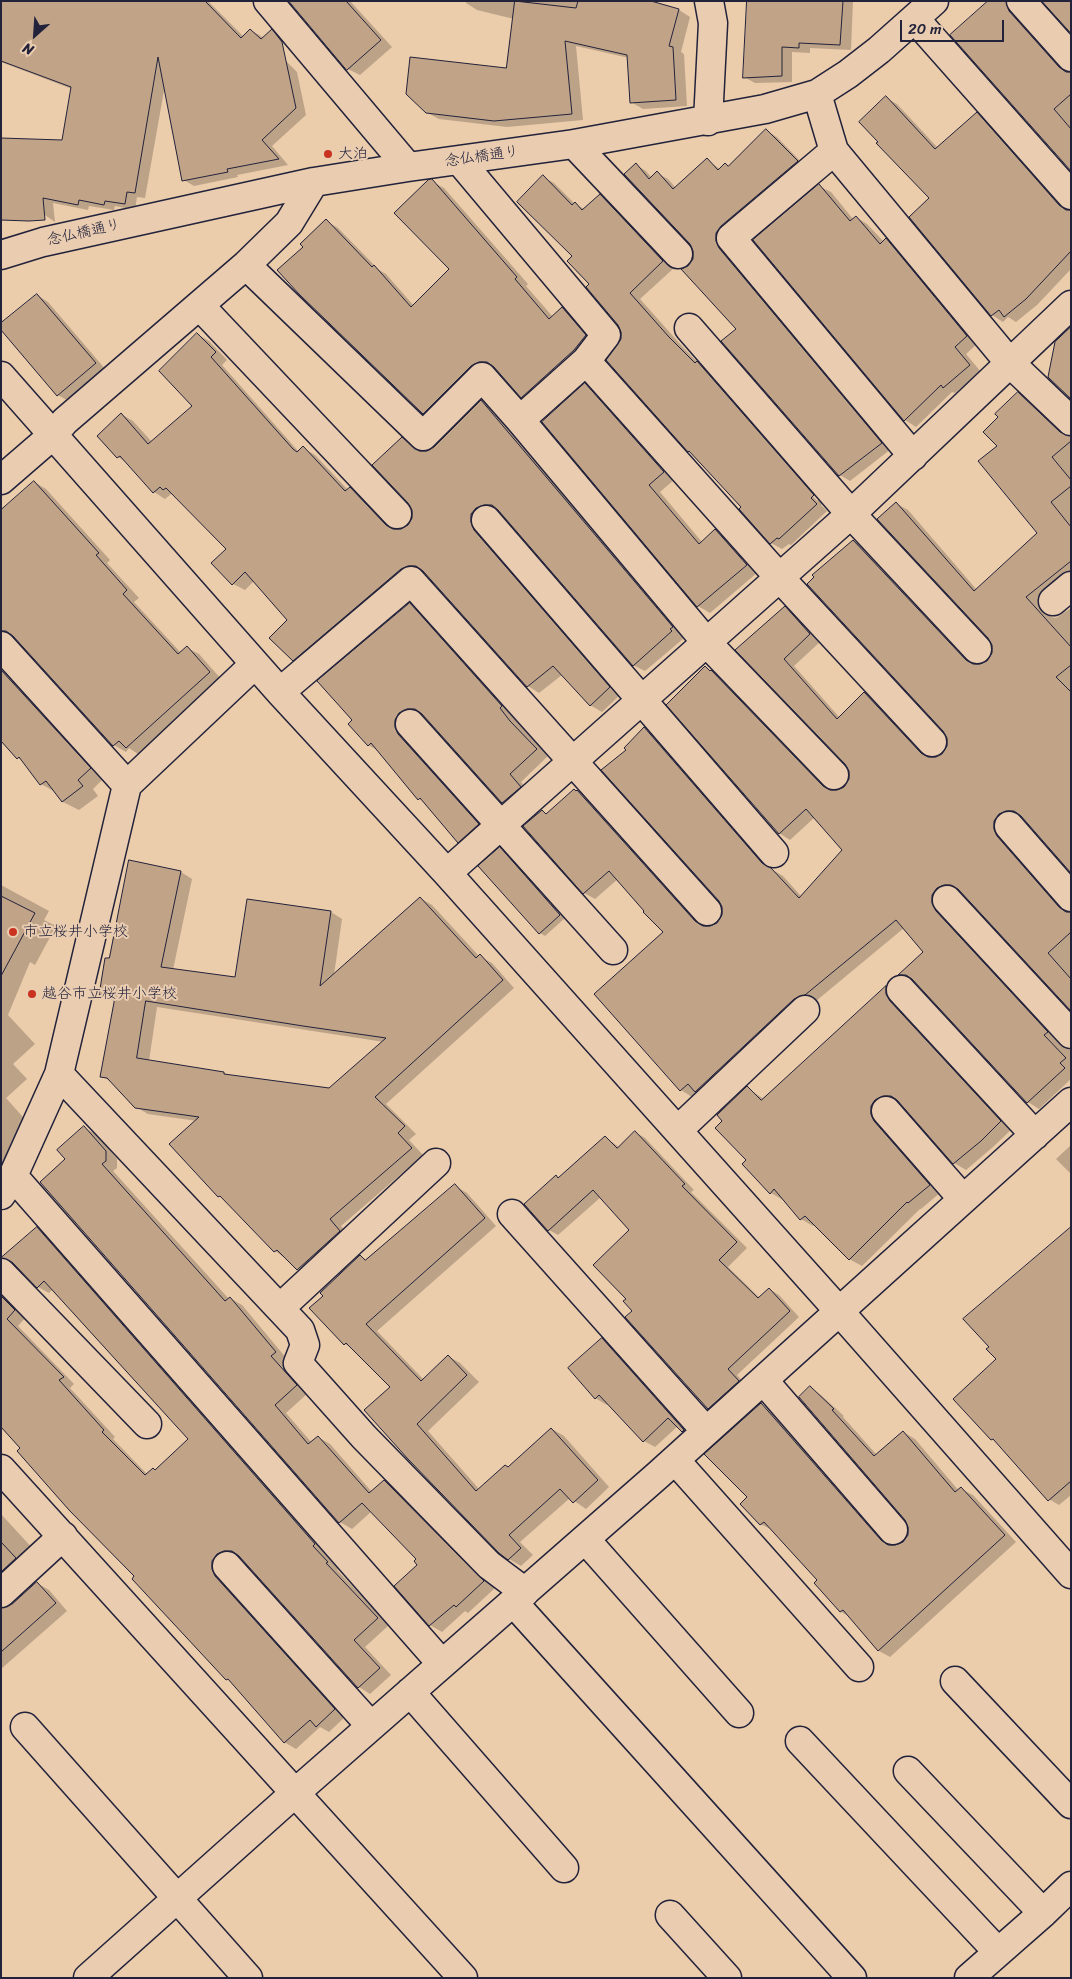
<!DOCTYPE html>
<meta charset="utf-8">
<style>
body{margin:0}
#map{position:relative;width:1072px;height:1979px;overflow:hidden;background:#ebccab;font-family:Sriracha,sans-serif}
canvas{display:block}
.frame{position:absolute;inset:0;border:2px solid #22223b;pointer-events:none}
.north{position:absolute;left:10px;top:10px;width:50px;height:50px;-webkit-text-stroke:4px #eacdb1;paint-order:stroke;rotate:206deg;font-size:14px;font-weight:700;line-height:20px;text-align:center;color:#22223b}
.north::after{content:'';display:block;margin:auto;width:18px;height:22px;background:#22223b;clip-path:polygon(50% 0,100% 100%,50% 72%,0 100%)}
.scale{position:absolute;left:900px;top:20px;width:104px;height:22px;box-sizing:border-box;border:2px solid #22223b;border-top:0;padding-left:6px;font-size:15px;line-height:18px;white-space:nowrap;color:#22223b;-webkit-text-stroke:4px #eacdb1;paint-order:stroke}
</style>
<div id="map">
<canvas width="1072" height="1979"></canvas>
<div class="frame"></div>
<div class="north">N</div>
<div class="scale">20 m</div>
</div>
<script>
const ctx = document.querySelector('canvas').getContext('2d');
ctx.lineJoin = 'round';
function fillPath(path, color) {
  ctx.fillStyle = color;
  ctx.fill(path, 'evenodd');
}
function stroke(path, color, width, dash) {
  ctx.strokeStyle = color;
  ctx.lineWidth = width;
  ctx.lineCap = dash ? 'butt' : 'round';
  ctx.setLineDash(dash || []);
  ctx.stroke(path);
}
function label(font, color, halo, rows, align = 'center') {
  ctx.font = font + ' Sriracha,"Klee One",sans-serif';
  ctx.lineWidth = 4;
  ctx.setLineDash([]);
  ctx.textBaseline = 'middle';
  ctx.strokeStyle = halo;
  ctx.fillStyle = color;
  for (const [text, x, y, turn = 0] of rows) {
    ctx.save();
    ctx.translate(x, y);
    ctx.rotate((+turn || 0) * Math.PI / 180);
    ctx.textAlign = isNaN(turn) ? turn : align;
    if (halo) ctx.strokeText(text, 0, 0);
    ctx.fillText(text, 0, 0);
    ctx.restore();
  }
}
const shadow = new Path2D(`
 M1,1H208L244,37L250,30L261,36L297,72L306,115L272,146L288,165L237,175L238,177L194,186L184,180L165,85L145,198L137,197L135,210L115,206L114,210L89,206L88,210L53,203L55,222L1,185L63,142L72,89L1,62Z
 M305,1H350L392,47L360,75L348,69Z
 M466,1H654L661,5L679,10L690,17L681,52L684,54L687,106L643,109L631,102L629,58L576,46L583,120L507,127L439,119L426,112L508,69L514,19L477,10L466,3Z
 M748,1H853L851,50L810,48V53L792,52V82L755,83L744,77Z
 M990,1H1018L1020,19L1071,73V169Z
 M886,98L897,104L938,148L977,114L988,120L1069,211H1071V269L1037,305L1016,322L1008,317L1003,322L992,315L930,198Z
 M767,131L777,137L807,168L731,232L891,449L850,481L840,475L738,329L689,267L694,259L695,251L636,165L646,171L652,178L657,173L668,179L676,188L707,160L720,169L728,167Z
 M543,177L554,183L575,204L584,209L600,196L611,202L674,268L640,299L681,345L698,363L708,369L825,502L821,505L827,511L791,545L789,544L782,549L771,543L743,507L622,331L574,256ZM700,367H704L819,499L817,501Z
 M431,181L444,188L528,284L526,286L553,317L562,309L574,316L597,343L534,404L522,397L497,368H491L436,420L424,413L305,247L326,221L338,228L379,270L386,274L414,306L451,269Z
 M819,186L831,192L853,219L856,217L867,224L884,242L886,240L897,246L978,343L966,354L981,372L955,393L952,392L916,427L905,420L755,240Z
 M37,295L48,302L106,370L70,402L58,395L1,328Z
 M197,334L209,341L227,360L222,365L299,452L303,448L315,455L348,490L350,488L362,495L395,530H401L409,526L413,518L402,438L422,452H427L434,448L482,401L493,408L684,634L681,636L683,639L645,671L633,665L501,511H496L488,514L621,694L602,712L590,705L562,675L539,693L528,686L426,572H420L305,667L293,660L289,620L254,581L245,590L233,584L227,549L176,497L171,494L165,499L154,492L129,464L118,457L121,414L133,421L152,442L194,406Z
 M585,385L596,391L675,479L660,492L702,542L716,531L727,537L758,572L710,613L698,606L543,422Z
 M1018,393L1029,400L1068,437H1071V581L1048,610L1051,617L1056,618L1071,608V871L1023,817L1018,816L1008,844L1071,913V1009L962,891L956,890L947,918L1069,1050H1071V1079L1039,1109L1028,1102L916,981L911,980L900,974L925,952L904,928L816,1001L806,1005L707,1097L697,1092L692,1097L681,1090L665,932L618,879L595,899L584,893L542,811L547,815L577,791L589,798L705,927L710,928L718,924L723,917L724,908L628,750L645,729L656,735L773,870L783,876L801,896L844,850L815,817L790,840L779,833L705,668L723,678L832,791H838L845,788L850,779V770L846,763L737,650L785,608L796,614L821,641L794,666L840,718L865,694L876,700L930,758L935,759L944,754L948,746L949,739L854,541L865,548L975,665L980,666L988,662L993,653V645L897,504L908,510L977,590L1039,533L999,446L1000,417Z
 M34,482L46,489L110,560L107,563L139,598L134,602L181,653L187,648L199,654L222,680L138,754L129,748L126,752L114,745Z
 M410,604L422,611L513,713L512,715L548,756L521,782L532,794L515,809L503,802L425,715H420L490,831L470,849L458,842L427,803L419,799L379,751L368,745L354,720Z
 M6,676L21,685L105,777L93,789L98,796L79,810L63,802L57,793L41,784L24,761L18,758Z
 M500,849L505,852L565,918L545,936L540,933Z
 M181,872L192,879L173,970L236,979L331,912L342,919L334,975L420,898L432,905L479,956L492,963L514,988L386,1104L416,1134L409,1140L423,1155L341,1226L351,1238L310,1276L275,1251L224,1199L219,1196L197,1121L148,1114L136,1107L114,1083L101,1076L116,1002L101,995L110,960ZM157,1007L384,1042L329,1089L229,1075L224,1073L149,1061Z
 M1,885L49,911L44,920L56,926L35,965L30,962L8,1015L35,1044L13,1064L27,1079L6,1098L30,1125L1,1173Z
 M886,987L898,994L1012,1129L993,1147L966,1170L954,1163L901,1102H896L941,1192L921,1209H920L862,1266L849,1259L815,1224L813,1226L801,1219L783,1200L771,1193L748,1160L747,1088L764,1099Z
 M84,1128L96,1134L117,1159V1168L113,1171L229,1299L230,1298L242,1305L287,1359L282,1364L308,1393L286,1413L312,1443L318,1437L330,1444L372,1492L384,1481L396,1488L495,1588L468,1613L465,1611L442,1632L430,1625L418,1559L372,1511L352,1529L340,1522L67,1160Z
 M635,1132L645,1138L694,1190L691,1192L747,1248L728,1267L760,1298L769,1289L779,1295L799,1317L737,1375L748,1387L718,1414L708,1408L634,1311L628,1299L631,1230L601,1197L558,1235L549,1230L556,1177L559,1179L605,1137L619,1147Z
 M1071,1145V1174L1056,1159Z
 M455,1186L467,1193L496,1226L377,1331L424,1380L448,1356L460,1363L479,1382L428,1431L479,1489L509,1468L552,1429L564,1436L609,1487L586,1509L570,1498L520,1542L533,1555L521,1566L509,1559L392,1387L355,1350L345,1344L324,1296L360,1256L367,1260Z
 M37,1228L49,1235L326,1551L324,1553L338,1569L337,1570L389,1625L365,1647L391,1675L370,1694L359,1687L242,1557H235L346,1716L329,1732L320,1727L296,1749L284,1742L234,1684L227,1679L1,1425V1293L26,1317L18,1326L74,1384L70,1388L115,1437L113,1439L148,1475L156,1471L190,1439L53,1289L49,1293L38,1287Z
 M1071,1228V1495L1059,1505L1047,1498L998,1443L992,1439L998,1359Z
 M602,1339L613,1346L694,1438L678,1426L655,1447L644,1441L609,1403L607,1405L595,1398Z
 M810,1388L821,1395L844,1416L843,1417L877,1455L903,1432L915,1439L959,1491L961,1489L973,1495L1016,1542L890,1657L879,1651L850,1617L841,1612L815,1583L819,1580L773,1530L760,1524L749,1497L761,1405L772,1412L891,1546L904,1543L909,1536L910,1527L906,1519Z
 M1,1514L35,1551L1,1590Z
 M37,1583L49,1590L67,1611L1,1669V1609L12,1606Z`);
const building = new Path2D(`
 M1,1H205L241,38L250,29L261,39L272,29L282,42L296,108L262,140L279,159L227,169L228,172L182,181L158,57L135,193L127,192L125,204L105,201L104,205L79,200L78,205L43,198L45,220L29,221L1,220V138L62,140L71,87L1,61Z
 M289,1H346L381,40L347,70Z
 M515,1L576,8L578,1H651L679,9L669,46L673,47L676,100L630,103L627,55L565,41L572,114L494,121L426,113L406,94L410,57L506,68Z
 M747,1H843L840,45L799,43V48L782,47V76L743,78Z
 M988,1H1006L1009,11L1059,67L1066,72H1071V94L1054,109L1071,129V171L950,35Z
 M1042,1H1071V33Z
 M886,96L935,149L977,112L1059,205L1066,210H1071V251L1026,299L1004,317L999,310L991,316L909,217L929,198L876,143L878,142L859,122Z
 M766,129L798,161L721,226L716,233V241L719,248L882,443L839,476L721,341L736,329L681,269L688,266L693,259V251L690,244L624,174L636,163L649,179L657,171L673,189L707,158L718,170L725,163L728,166Z
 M543,175L572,205L575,202L582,210L600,194L663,261L630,293L669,337L695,363L697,361L814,495L811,498L817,504L779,539L777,538L770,544L739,509L741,507L689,451L688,452L606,360L621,339V332L618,325L586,287L589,284L567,261L572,256L517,202Z
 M432,179L517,277L515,279L549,319L562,307L586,335L574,350L521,398L494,367L487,362H479L471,366L423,414L299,294L277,270L303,247L300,244L326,219L372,267L374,265L411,307L449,269L394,213L428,180Z
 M819,184L850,221L856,216L880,244L886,238L967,336L955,347L970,365L943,388L941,385L904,421L753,240Z
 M37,294L96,363L57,396L1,330V323Z
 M1071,327V399L1048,377L1055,342Z
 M197,333L216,352L211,357L293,449L297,452L303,446L345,491L350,487L386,525L393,529H401L408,525L412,518V510L408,503L372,465L402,437L419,451H427L434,447L481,400L673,627L670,629L672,631L633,666L498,510L492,505H484L476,508L471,514V522L474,530L610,687L590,706L553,666L527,687L423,571L416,566H408L401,569L293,661L269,638L287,620L245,572L232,585L211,563L226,549L166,488L163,490L160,487L153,493L120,456L117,458L97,436L121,413L148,444L192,406L159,371Z
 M585,383L664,472L649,485L699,544L715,529L747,565L697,607L542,422Z
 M1018,392L1060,432L1071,436V441L1052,457L1071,480V486L1051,502L1071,527V561L1026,597L1071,647V665L1056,677L1071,692V873L1021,816L1014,811H1006L999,814L994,821V829L997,836L1059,907L1066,912H1071V932L1048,953L1071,979V1011L958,889L951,885H944L937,888L932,895V903L936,911L1048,1032L1044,1035L1066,1058L1060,1063L1065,1068L1027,1103L912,979L906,975H898L923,952L896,920L805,995L794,999L695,1092L688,1084L680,1091L594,994L663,932L643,912L644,911L609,871L583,894L523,826L542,810L546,814L574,789L576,791L577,790L695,921L703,926H710L717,923L722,915V907L719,901L601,770L626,750L624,748L644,727L762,863L771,868L799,898L842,850L806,809L779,834L666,705L705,666L710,671L711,670L823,786L830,790H837L844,787L849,779V771L845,764L735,650L785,606L810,634L784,659L837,719L864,692L921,753L928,757H936L942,754L947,746V738L943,731L807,584L814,577L812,575L853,540L966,660L973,664H980L987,661L992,653V645L988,638L877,519L896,502L974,591L1037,533L978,461L997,446L983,432L998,417L995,414Z
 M34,481L99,553L96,555L127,590L123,594L178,654L187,646L210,672L126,748L119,741L113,746L13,636L6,631H1V510Z
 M410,603L502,706L500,708L510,721L537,749L510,774L521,787L502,803L422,714L415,709H407L399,713L395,720V727L398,734L479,824L458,843L420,798L418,800L371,743L368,746L348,724L352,720L317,681Z
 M1,670L91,768L78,780L83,786L62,802L46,781L40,785L19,757L17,759L1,741Z
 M500,847L560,915L539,934L478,866Z
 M129,860L181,871L161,967L235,977L247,899L331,911L320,986L420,897L476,958L480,954L503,980L375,1097L405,1126L398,1133L412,1148L330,1219L340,1231L297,1270L277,1250L274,1252L220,1196L218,1197L169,1144L199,1117L135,1108L107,1078L100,1077L115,997L99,995L105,958H109ZM146,1001L303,1026L386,1038L329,1088L224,1074V1072L137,1058Z
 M1,896L35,913L1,976Z
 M886,986V994L890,1001L1001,1121L981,1141L953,1164L897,1100L891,1096H883L875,1100L871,1106V1114L874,1121L930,1185L908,1203L907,1202L849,1260L805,1216L800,1220L774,1189L770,1194L742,1164L746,1160L715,1128L722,1121L717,1115L747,1086L761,1100Z
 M84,1126L106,1151V1161L102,1164L225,1301L230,1297L276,1352L271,1356L297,1385L275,1405L308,1444L318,1436L369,1493L384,1480L484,1581L456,1607L454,1605L429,1626L394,1586L417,1565L414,1561L416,1559L362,1503L339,1523L40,1182L65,1159L57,1150Z
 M635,1131L685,1184L682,1186L737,1242L719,1260L758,1298L769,1288L790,1311L728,1369L739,1381L708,1409L625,1317L632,1311L623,1301L626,1299L593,1265L629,1230L593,1190L548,1231L524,1204L556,1175L558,1178L605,1136L617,1148Z
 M455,1184L485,1218L366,1324L421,1381L448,1355L467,1375L417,1424L476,1491L505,1465L508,1467L551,1428L598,1480L573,1503L560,1489L509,1535L521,1548L508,1560L499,1553L408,1459L364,1410L390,1387L346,1343L344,1345L309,1308L323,1296L320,1293L360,1255L365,1260Z
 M37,1227L315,1544L313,1546L328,1562L326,1563L378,1618L354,1640L380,1668L358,1688L239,1556L232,1551H224L217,1554L212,1561V1569L215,1576L335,1709L316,1727L310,1720L284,1743L228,1679L226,1680L132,1579L134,1576L69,1510L17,1451L20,1448L1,1427V1296L15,1310L7,1319L64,1377L59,1380L104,1430L102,1432L145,1475L153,1468L155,1470L188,1439L44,1281L37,1288L12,1262L1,1258Z
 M1071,1227V1481L1048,1501L993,1439L991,1440L953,1399L996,1359L986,1349L989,1347L963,1319Z
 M602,1338L684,1430L682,1432L668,1418L643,1442L599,1395L595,1399L568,1368Z
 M810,1386L834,1409L832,1410L874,1456L903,1431L955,1492L961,1487L1005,1535L878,1651L843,1610L840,1612L814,1583L817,1580L764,1522L760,1525L740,1504L747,1497L704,1454L761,1403L881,1540L888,1545H895L903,1542L908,1535V1527L905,1520L799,1397Z
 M1,1542L16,1558L1,1572Z
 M37,1582L56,1603L1,1652V1608L12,1604Z`);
const minor = new Path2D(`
 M268,1L408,167
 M1021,1L1071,57
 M915,19L1071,195
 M817,94L834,151L1009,362L1071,421
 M708,121L713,23L709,1
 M574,144L678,254
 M834,151L731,238L913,456
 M459,160L606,335L586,361L520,420
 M1,255L43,242L314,182L408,167L574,144L765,109L817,94L848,74L879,50L934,1
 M246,265L423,436L482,377L520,420L707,643L834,775
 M200,306L397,514
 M689,328L851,514L977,649
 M586,361L779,577L932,742
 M1,376L280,692L447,873L839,1311L1071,1574
 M1,480L53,435L65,421L246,265L289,223L314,182
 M486,520L774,853
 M1053,601L1071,586
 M1,646L127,785
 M280,692L411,581L707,911
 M410,724L613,950
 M1009,826L1071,897
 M447,873L851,514L1071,305
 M947,900L1071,1034
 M901,990L1035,1135
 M59,1074L300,1330L305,1345L298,1363L364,1437L489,1565L525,1592
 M886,1111L963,1199
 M678,1130L805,1010
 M13,1176L442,1664
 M1,1195L13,1176L59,1074L127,785L255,664
 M512,1214L706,1431
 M1,1273L147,1424
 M280,1308L436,1163
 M763,1380L893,1530
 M675,1460L859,1667
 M1,1469L463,1978
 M585,1539L739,1713
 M227,1566L371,1726
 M1,1593L63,1536
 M513,1602L852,1978
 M955,1681L1071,1804
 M410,1692L564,1868
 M25,1727L248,1978
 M800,1741L998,1952
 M908,1771L1043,1913
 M670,1915L727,1978
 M88,1978L295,1793L658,1475L1071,1102
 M969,1978L1043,1913L1071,1886`);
const markers = [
 [328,154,5,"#c8321e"],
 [13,932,5,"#c8321e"],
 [32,994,5,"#c8321e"]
];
const poiNames = [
 ["大泊",338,154],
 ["市立桜井小学校",23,932],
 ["越谷市立桜井小学校",42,994]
];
const streetNames = [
 ["念仏橋通り",482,157,-8],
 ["念仏橋通り",84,233,-13]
];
fillPath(shadow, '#0003');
fillPath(building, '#c1a388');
stroke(building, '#22223b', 1);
stroke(minor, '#22223b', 31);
stroke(minor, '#eacdb1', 28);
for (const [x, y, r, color] of markers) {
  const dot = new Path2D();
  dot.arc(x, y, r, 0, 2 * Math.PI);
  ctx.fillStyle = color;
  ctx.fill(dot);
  stroke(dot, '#eacdb1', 2);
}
label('15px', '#22223b', '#eacdb1', poiNames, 'left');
label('15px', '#22223b', '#eacdb1', streetNames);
</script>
